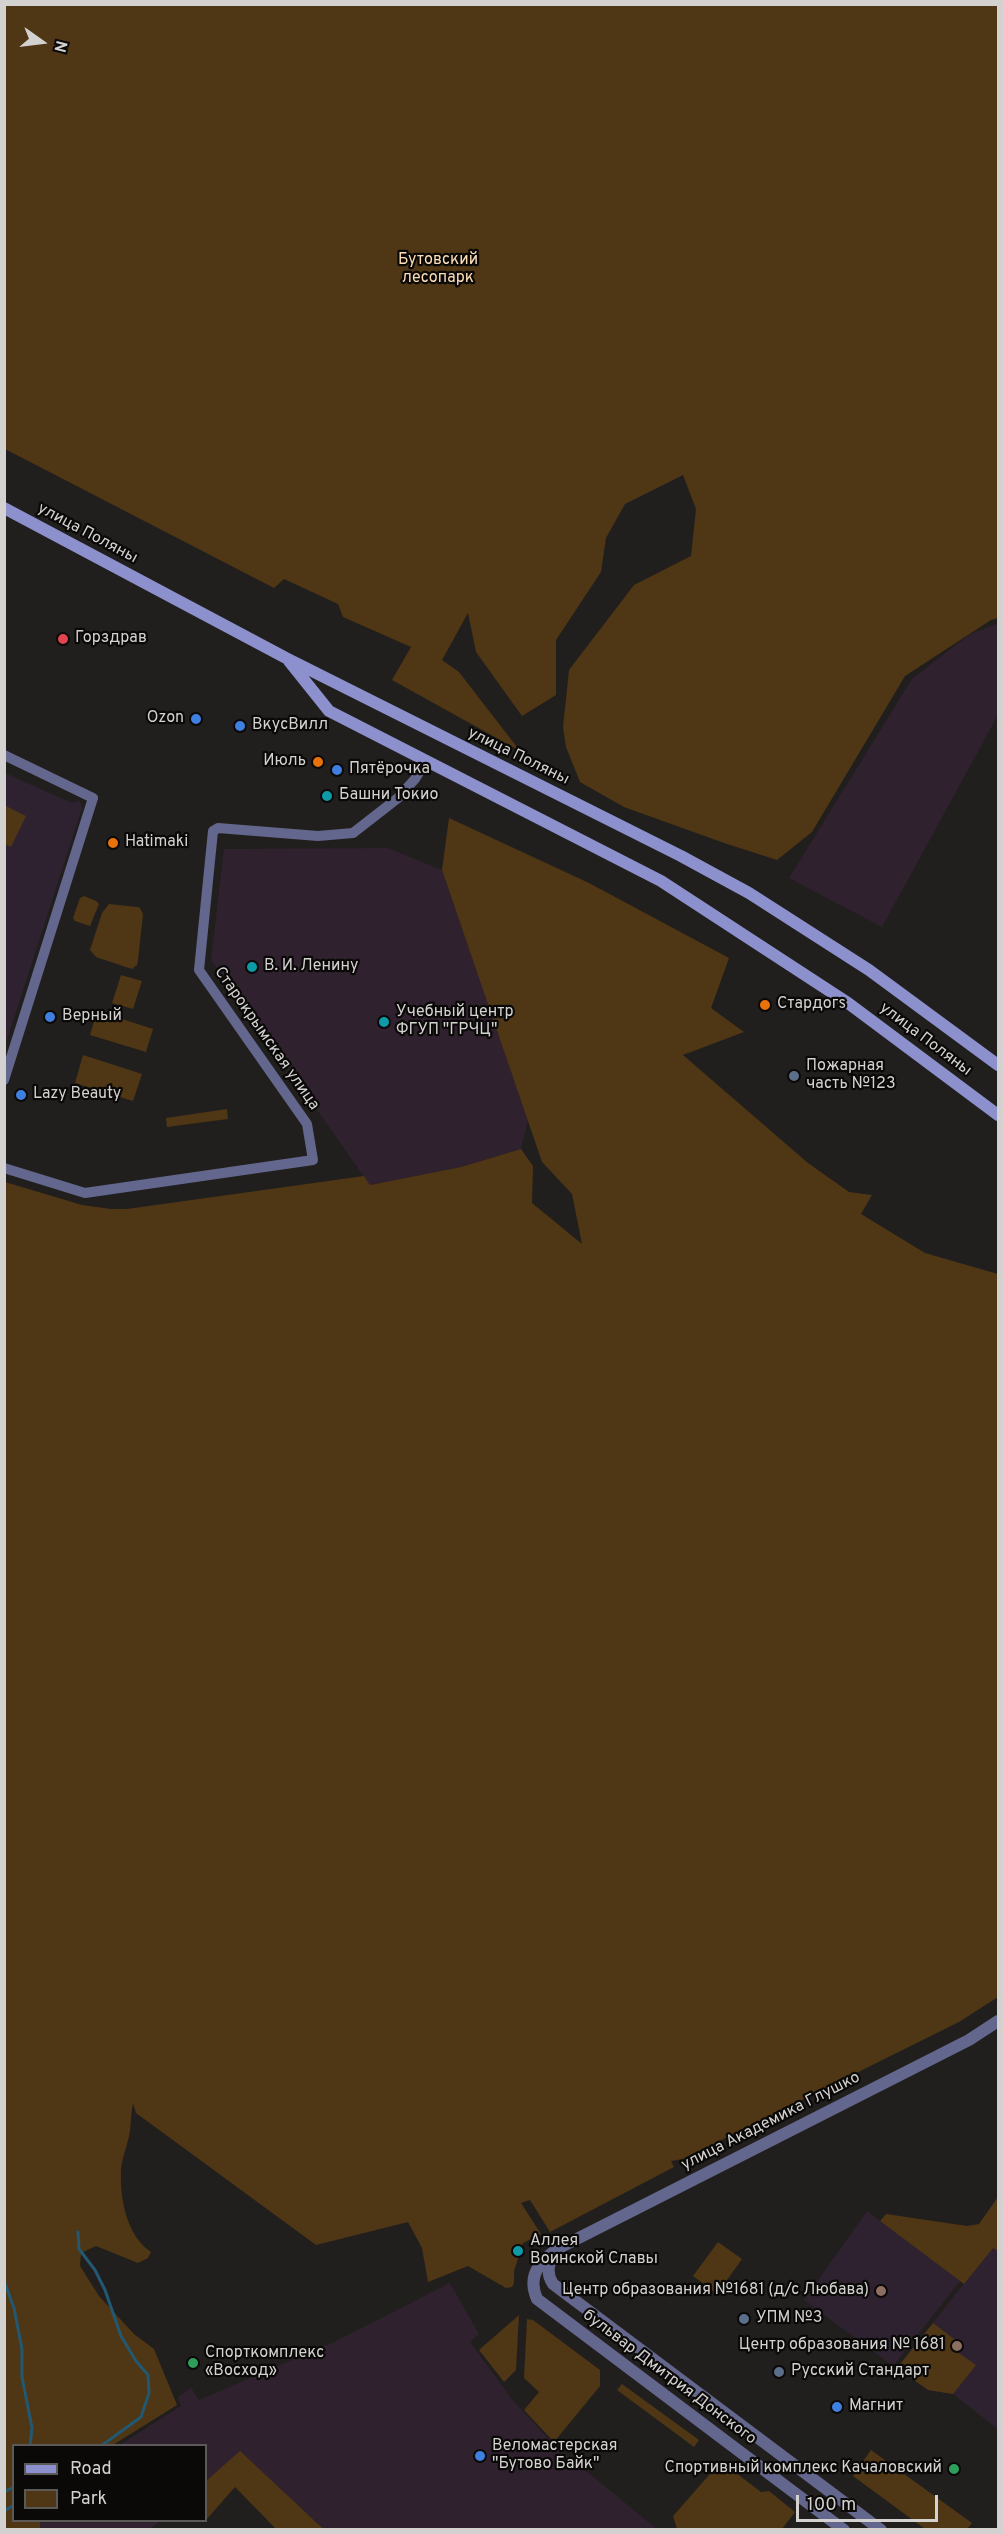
<!DOCTYPE html>
<meta charset="utf-8">
<style>
body{margin:0}
#map{position:relative;width:1003px;height:2534px;overflow:hidden;background:#211f1d;font-family:Overpass,sans-serif}
canvas{display:block}
.frame{position:absolute;inset:0;border:6px solid #d3d2d1;pointer-events:none}
.legend{position:absolute;left:12px;top:2444px;width:195px;height:78px;box-sizing:border-box;background:#0a0908;border:2px solid #5a5958;margin:0;padding:8px 10px;list-style:none;font-size:18px;color:#d3d2d1}
.legend li{display:flex;align-items:center;gap:12px;height:30px}
.legend b{width:30px;border:2px solid #5a5958}
.north{position:absolute;left:12px;top:12px;width:60px;height:60px;-webkit-text-stroke:4px #0a0908;paint-order:stroke;rotate:104deg;font-size:16px;font-weight:700;line-height:24px;text-align:center;color:#d3d2d1}
.north::after{content:'';display:block;margin:auto;width:21px;height:27px;background:#d3d2d1;clip-path:polygon(50% 0,100% 100%,50% 72%,0 100%)}
.scale{position:absolute;left:796px;top:2495px;width:142px;height:27px;box-sizing:border-box;border:3px solid #d3d2d1;border-top:0;padding-left:8px;font-size:18px;line-height:21px;white-space:nowrap;color:#d3d2d1;-webkit-text-stroke:4px #0a0908;paint-order:stroke}
</style>
<div id="map">
<canvas width="1003" height="2534"></canvas>
<div class="frame"></div>
<ul class="legend">
<li><b style="height:8px;background:#8c90cc"></b>Road</li>
<li><b style="height:16px;background:#4f3614"></b>Park</li>
</ul>
<div class="north">N</div>
<div class="scale">100 m</div>
</div>
<script>
const ctx = document.querySelector('canvas').getContext('2d');
ctx.lineJoin = 'round';
function fillPath(path, color) {
  ctx.fillStyle = color;
  ctx.fill(path, 'evenodd');
}
function stroke(path, color, width, dash) {
  ctx.strokeStyle = color;
  ctx.lineWidth = width;
  ctx.lineCap = dash ? 'butt' : 'round';
  ctx.setLineDash(dash || []);
  ctx.stroke(path);
}
function label(font, color, halo, rows, align = 'center') {
  ctx.font = font + ' Overpass,sans-serif';
  ctx.lineWidth = 4.5;
  ctx.setLineDash([]);
  ctx.textBaseline = 'middle';
  ctx.strokeStyle = halo;
  ctx.fillStyle = color;
  for (const [text, x, y, turn = 0] of rows) {
    ctx.save();
    ctx.translate(x, y);
    ctx.rotate((+turn || 0) * Math.PI / 180);
    ctx.textAlign = isNaN(turn) ? turn : align;
    if (halo) ctx.strokeText(text, 0, 0);
    ctx.fillText(text, 0, 0);
    ctx.restore();
  }
}
const industrial = new Path2D(`
 M998,623V715L882,927L789,878L912,679L969,635Z
 M388,848L442,870L528,1120L521,1149L461,1167L370,1185L211,960L224,849Z
 M450,2283L479,2334L470,2342L511,2398L553,2444L657,2529H324L240,2452L206,2481V2446H118L181,2406L178,2397L191,2388L199,2400L336,2341Z
 M40,2521H160L150,2529L40,2530Z`);
const education = new Path2D(`
 M5,773L72,803L79,801L82,808L5,1046Z
 M867,2211L960,2281L893,2366L804,2300Z
 M993,2247L998,2251V2429L953,2394L928,2390L897,2368Z`);
const green = new Path2D(`
 M5,4L998,5V618L991,620L905,676L812,832L777,860L724,843L624,807L580,782L566,747L563,727L569,670L634,585L691,556L696,509L683,475L625,504L606,538L601,572L556,640V695L522,716L476,652L468,613L442,660L459,672L520,751L392,680L411,647L343,617L338,604L284,579L274,588L5,449Z
 M4,805L26,816L11,847L5,844Z
 M449,818L589,883L729,958L711,1008L744,1032L683,1055L808,1163L849,1192L872,1195L861,1214L925,1253L998,1274V1997L959,2022L683,2159L671,2161L674,2167L550,2232L530,2200L521,2203L541,2234L523,2243L514,2271V2283L512,2287L506,2288L468,2266L428,2282L422,2248L408,2222L316,2245L136,2113L133,2103C131,2112 131,2122 130,2131C128,2145 121,2159 121,2172C120,2200 127,2236 151,2252L148,2258L138,2263L96,2246L81,2253L80,2266L99,2296L134,2334L154,2349L177,2405L113,2445L14,2446V2520L40,2521V2529H5V1182L82,1205L111,1209H127L364,1176L370,1185L461,1167L521,1149L533,1166L532,1203L582,1244L572,1194L542,1162L442,870Z
 M84,896L96,901L99,904L90,926L75,921L73,918L80,898Z
 M109,904L137,907L140,908L143,914L138,960L137,965L132,969L96,957L90,950L102,913Z
 M121,975L142,981L133,1009L112,1003Z
 M97,1011L153,1029L146,1052L90,1035Z
 M83,1055L142,1074L133,1101L75,1083Z
 M227,1109L228,1119L167,1127L166,1118Z
 M998,2197V2251L993,2248L964,2284L880,2221L886,2214L967,2226L979,2224Z
 M718,2242L742,2259L717,2294L693,2276Z
 M519,2315L516,2370L504,2382L479,2350Z
 M527,2319L533,2320L600,2370V2386L554,2442L524,2410L539,2392L524,2378Z
 M933,2323L958,2342L953,2349L976,2365L953,2394L928,2390L897,2368Z
 M622,2384L699,2440L694,2447L617,2390Z
 M871,2450L972,2523L967,2529H925L853,2476Z
 M240,2451L317,2523L324,2529H276L235,2487L206,2520V2481Z
 M723,2463L761,2492L769,2491L795,2512L782,2529H677L673,2516L717,2466Z`);
const stream = new Path2D(`
 M78,2232L79,2249L95,2270L105,2290L121,2336L136,2361L148,2375L149,2393L141,2417L101,2446
 M4,2281L14,2308L22,2349V2377L32,2428L30,2446
 M4,2492L14,2487
 M4,2511L14,2505`);
const minor = new Path2D(`
 M4,755L93,798L4,1080
 M4,1168L85,1193L313,1160L307,1124L199,970L213,831L218,828L318,836L353,833L398,798L415,779L426,761`);
const tertiary = new Path2D(`
 M556,2250C549,2262 545,2272 553,2284L881,2530
 M844,2530L537,2299C527,2276 539,2262 557,2249L969,2040L998,2021`);
const secondary = new Path2D(`
 M4,508L286,658L681,856L749,893L869,970L998,1065
 M289,661L329,711L661,881L848,1003L998,1115`);
const markers = [
 [63,639,6,"#e0444e"],
 [196,719,6,"#3f7fe0"],
 [240,726,6,"#3f7fe0"],
 [318,762,6,"#e8710a"],
 [337,770,6,"#3f7fe0"],
 [327,796,6,"#0f9aa8"],
 [113,843,6,"#e8710a"],
 [252,967,6,"#0f9aa8"],
 [765,1005,6,"#e8710a"],
 [50,1017,6,"#3f7fe0"],
 [384,1022,6,"#0f9aa8"],
 [794,1076,6,"#5c6f8a"],
 [21,1095,6,"#3f7fe0"],
 [518,2251,6,"#0f9aa8"],
 [881,2291,6,"#8d6e63"],
 [744,2319,6,"#5c6f8a"],
 [957,2346,6,"#8d6e63"],
 [193,2363,6,"#2e9e5b"],
 [779,2372,6,"#5c6f8a"],
 [837,2407,6,"#3f7fe0"],
 [480,2456,6,"#3f7fe0"],
 [954,2469,6,"#2e9e5b"]
];
const parkNames = [
 ["Бутовский",438,261],
 ["лесопарк",438,279]
];
const streetNames = [
 ["улица Поляны",87,534,28],
 ["улица Поляны",518,757,26],
 ["Старокрымская улица",266,1039,55],
 ["улица Поляны",925,1040,37],
 ["улица Академика Глушко",771,2122,-27],
 ["бульвар Дмитрия Донского",669,2378,37]
];
const poiNames = [
 ["Горздрав",75,639],
 ["Ozon",184,719,"right"],
 ["ВкусВилл",252,726],
 ["Июль",306,762,"right"],
 ["Пятёрочка",349,770],
 ["Башни Токио",339,796],
 ["Hatimaki",125,843],
 ["В. И. Ленину",264,967],
 ["Стардогs",777,1005],
 ["Учебный центр",396,1013],
 ["ФГУП \"ГРЧЦ\"",396,1031],
 ["Верный",62,1017],
 ["Пожарная",806,1067],
 ["часть №123",806,1085],
 ["Lazy Beauty",33,1095],
 ["Аллея",530,2242],
 ["Воинской Славы",530,2260],
 ["Центр образования №1681 (д/с Любава)",869,2291,"right"],
 ["УПМ №3",756,2319],
 ["Центр образования № 1681",945,2346,"right"],
 ["Спорткомплекс",205,2354],
 ["«Восход»",205,2372],
 ["Русский Стандарт",791,2372],
 ["Магнит",849,2407],
 ["Веломастерская",492,2447],
 ["\"Бутово Байк\"",492,2465],
 ["Спортивный комплекс Качаловский",942,2469,"right"]
];
fillPath(industrial, '#2f212e');
fillPath(education, '#2e2230');
fillPath(green, '#4f3614');
stroke(stream, '#225872', 3);
stroke(minor, '#64678d', 10);
stroke(tertiary, '#64678d', 12);
stroke(secondary, '#8c90cc', 12);
for (const [x, y, r, color] of markers) {
  const dot = new Path2D();
  dot.arc(x, y, r, 0, 2 * Math.PI);
  ctx.fillStyle = color;
  ctx.fill(dot);
  stroke(dot, '#0a0908', 2);
}
label('16px', '#fcddb7', '#0a0908', parkNames);
label('16px', '#d3d2d1', '#0a0908', streetNames);
label('16px', '#d3d2d1', '#0a0908', poiNames, 'left');
</script>
